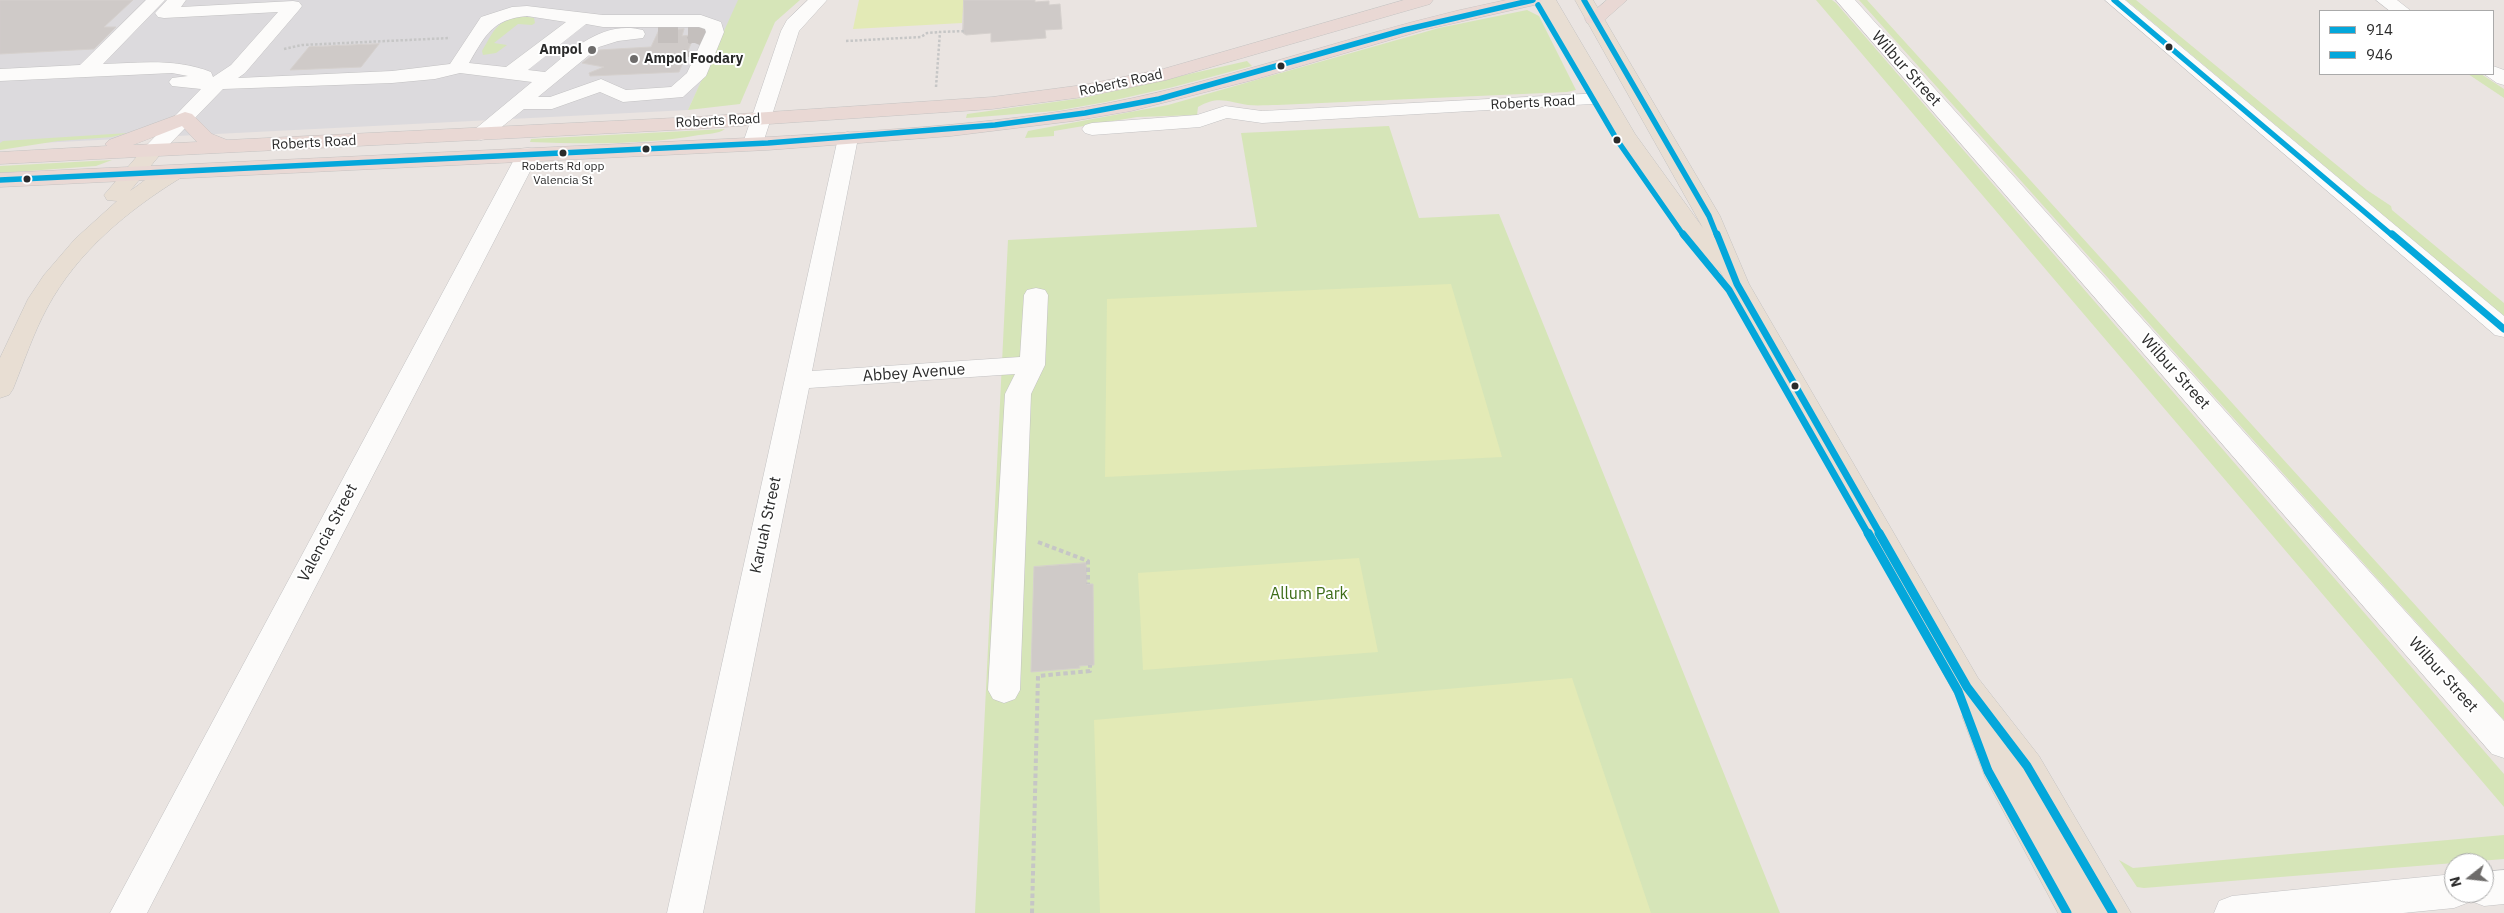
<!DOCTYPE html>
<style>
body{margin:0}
#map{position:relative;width:2504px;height:913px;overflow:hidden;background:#eae4e1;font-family:"IBM Plex Sans",sans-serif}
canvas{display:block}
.legend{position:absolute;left:2319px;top:10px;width:175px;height:65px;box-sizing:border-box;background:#fff;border:1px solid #aaa;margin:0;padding:6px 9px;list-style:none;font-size:15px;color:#2b2b2b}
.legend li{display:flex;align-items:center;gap:10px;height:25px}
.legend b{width:25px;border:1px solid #aaa}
.north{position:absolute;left:2444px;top:853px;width:50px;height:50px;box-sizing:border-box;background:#fff;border:1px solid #aaa;border-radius:50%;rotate:254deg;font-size:14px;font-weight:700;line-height:20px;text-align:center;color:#2b2b2b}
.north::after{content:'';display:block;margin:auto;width:18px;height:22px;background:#6e6c6b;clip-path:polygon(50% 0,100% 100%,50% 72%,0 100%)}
</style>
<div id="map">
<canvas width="2504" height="913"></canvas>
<ul class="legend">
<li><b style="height:6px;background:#04a7db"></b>914</li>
<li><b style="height:6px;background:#04a7db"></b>946</li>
</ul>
<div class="north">N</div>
</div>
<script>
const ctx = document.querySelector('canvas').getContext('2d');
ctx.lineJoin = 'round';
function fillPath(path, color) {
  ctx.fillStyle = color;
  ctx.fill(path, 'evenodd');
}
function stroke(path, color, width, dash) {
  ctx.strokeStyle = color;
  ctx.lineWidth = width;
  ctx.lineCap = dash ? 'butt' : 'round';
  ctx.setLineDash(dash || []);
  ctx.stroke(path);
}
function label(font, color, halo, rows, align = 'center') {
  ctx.font = font + ' "IBM Plex Sans",sans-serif';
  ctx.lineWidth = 4;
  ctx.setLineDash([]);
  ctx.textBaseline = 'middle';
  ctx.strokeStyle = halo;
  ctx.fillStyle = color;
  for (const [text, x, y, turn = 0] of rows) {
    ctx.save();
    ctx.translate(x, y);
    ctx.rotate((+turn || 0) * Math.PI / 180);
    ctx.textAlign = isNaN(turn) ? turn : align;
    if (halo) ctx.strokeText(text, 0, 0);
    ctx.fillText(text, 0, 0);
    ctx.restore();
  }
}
const industrial = new Path2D(`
 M0,0H739L688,110L0,145Z`);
const green = new Path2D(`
 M738,0H800L775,22L740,104L688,110Z
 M1816,0H1832L1836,3L2504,774V807Z
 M1859,0H1867L2504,703V720Z
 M2126,0H2136L2367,190L2391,206L2392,210L2504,303V316Z
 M1527,10L1539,16L1576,90L1567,92L1277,105C1268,105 1258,106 1248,105C1228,102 1218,95 1198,107L1197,115L1137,117L1054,131V136L1025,138L1028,131L1168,105L1439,28Z
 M522,16L534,18L535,23L532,25L518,24L494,43L507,45L496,53L483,55L482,51C495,29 496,21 522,16Z
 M1247,61L1252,66L1173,87L1106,102L1055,111L966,118L967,114L1083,98Z
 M2468,74H2481L2504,89V98Z
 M1389,126L1419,218L1499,214L1780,913H975L1008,240L1257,227L1241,133Z
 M725,129C718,134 707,134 699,135C644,145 585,144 530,142L531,139Z
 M128,133L112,137L58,141L0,150V143L3,141Z
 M112,160L96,166L0,173V166Z
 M2504,835V859L2144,888L2137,887L2119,860L2133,868Z`);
const pitch = new Path2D(`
 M859,0H964L962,23L853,29Z
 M1451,284L1502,457L1105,477L1107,299Z
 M1359,558L1378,652L1143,670L1138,573Z
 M1572,678L1651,913H1100L1094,720Z`);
const building = new Path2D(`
 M0,0H133L104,27H116L94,49L0,54Z
 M964,0H1035V2L1049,1V5L1060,4L1062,29L1045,30L1046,38L991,42V33L966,35L963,33Z
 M684,29L682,36L691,35L688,41H692L679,72L590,76L589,73L604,67L582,63L599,50L651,47L659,30Z
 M379,44L361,67L290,70L309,47Z
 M1086,563L1087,584H1093L1094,665L1079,666L1080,668L1031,672L1034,567Z`);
const minorTunnel = new Path2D(`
 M658,33H696L699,40L691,58`);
const pathFar1 = new Path2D(`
 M846,41L921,37L927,33L940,32
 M284,49L302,45L450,38
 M936,87L940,32L966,31`);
const path = new Path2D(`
 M1038,542L1088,561V584
 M1032,913L1038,676L1090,671V665`);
const minor = new Path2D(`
 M146,0H165L103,64C140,63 175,58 211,72L213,77L231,65L278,12L164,18L158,17L155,13L167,0H186L181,7L293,1L299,2L302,6L299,10L245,73L238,78L392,71L450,64L481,17L512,7L527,6L603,15H701L721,22L724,32L706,76L683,97L623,102L600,92L552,109H524L488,138L481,140L474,138L471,134L474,130L532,82L460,73L435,79L392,83L223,89L159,155L152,157L145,155L141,151L145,147L201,89L172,86L169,82L172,78L188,76L172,73L0,81V69L80,65ZM527,16L566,22L506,67L469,63C485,36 492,19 527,16ZM586,24L603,27H699L705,29L706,32L687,73L671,87L626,90L601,79L550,97H538L599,47L618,41L643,38L645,34L643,30C603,20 573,49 545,72L528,70Z
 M808,0H827L799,31L763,143L760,147L753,149L746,147L743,143L781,31L787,20Z
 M1836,0H1855L2504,721V758L2492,754Z
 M2105,0H2125L2504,316V337L2495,335Z
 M2376,0H2397L2411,11H2390Z
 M2493,66L2504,70V85L2497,83L2484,74H2493Z
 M1602,93L1609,95L1612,99L1609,103L1262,123L1227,118L1200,127L1092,135L1085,133L1082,129L1085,125L1092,123L1197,115L1225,106L1262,111Z
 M848,132L855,134L858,138L812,371L1020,357L1024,295L1027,290L1036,288L1045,290L1048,295L1045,365L1031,394L1020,690L1015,699L1004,703L993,699L988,690L1005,394L1015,374L809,388L703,913H667L838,138L841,134Z
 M528,148L536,149L539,154L147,913H110L517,154L520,149Z
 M2504,870V904L2484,906L2471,901L2469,897L2467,903L2454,908L2403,913H2214L2219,901L2232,896L2454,874V893H2484V872Z`);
const major = new Path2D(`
 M1538,0H1556L1635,134L1703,228L1575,0H1593L1720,216L1749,284L1978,678L2039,756L2131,913H2058L1985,777L1962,716L1965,709L1956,696L1720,271L1712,269L1676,225L1615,134Z
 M152,145L159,147L163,151L130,191C145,181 163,163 182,167L185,172L182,177C128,210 77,252 47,308C33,334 24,362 13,389L9,395L0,398V358L28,299L44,275L75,239L117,201L107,200L104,195L145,147Z`);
const highway = new Path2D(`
 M1404,0H1433L1430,4L1166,80L1083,97L992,109L694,129L0,164V152L107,146L105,144L109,140L185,112L192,114L212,134L227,140L694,117L992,97L1083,85L1163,69ZM182,126L197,142L133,145Z
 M1506,0H1542L1539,4L1424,30L1253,80L1131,111L1073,121L951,136L768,150L0,187V173L768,137C889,130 1013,124 1133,98C1259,71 1380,25 1506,0Z
 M1607,0H1627L1601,23H1587L1585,19Z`);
const bus1Far2 = new Path2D(`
 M1584,0L1709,216L1717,236
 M2114,0L2393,236
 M0,180L768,143L995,125L1085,113L1159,99L1404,30L1533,0`);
const bus1Far1 = new Path2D(`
 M1717,234L1737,284L1880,534
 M2392,234L2504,329`);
const bus1 = new Path2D(`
 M1879,533L1967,687L2027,766L2113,913`);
const bus2Far2 = new Path2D(`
 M1538,5L1617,140L1684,236`);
const bus2Far1 = new Path2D(`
 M1683,234L1729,290L1868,534`);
const bus2 = new Path2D(`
 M1868,533L1958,691L1988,771L2067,913`);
const markers = [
 [2169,47,4.5,"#2b2b2b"],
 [592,50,5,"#6e6c6b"],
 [634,59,5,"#6e6c6b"],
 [1281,66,4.5,"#2b2b2b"],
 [1617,140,4.5,"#2b2b2b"],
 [646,149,4.5,"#2b2b2b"],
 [563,153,4.5,"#2b2b2b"],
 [27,179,4.5,"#2b2b2b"],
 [1795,386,4.5,"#2b2b2b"]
];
const farBusnames = [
 ["Roberts Rd opp",563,167],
 ["Valencia St",563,181]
];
const farPoinames = [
 ["Ampol",582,50],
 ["Ampol Foodary",644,59,"left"]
];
const farStreetnames = [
 ["Roberts Road",1121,83,-12],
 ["Roberts Road",1533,103,-3],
 ["Roberts Road",718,121,-3],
 ["Roberts Road",314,143,-3]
];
const streetNames = [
 ["Wilbur Street",1906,69,48],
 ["Wilbur Street",2175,372,48],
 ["Abbey Avenue",914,373,-4],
 ["Karuah Street",766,525,-78],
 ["Valencia Street",328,533,-62],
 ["Wilbur Street",2443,675,48]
];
const parkNames = [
 ["Allum Park",1309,594]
];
fillPath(industrial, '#dcdadd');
fillPath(green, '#d6e5b8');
fillPath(pitch, '#e3eab6');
fillPath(building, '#cfcac8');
stroke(building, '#d5d0cd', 1);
stroke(minorTunnel, '#c4bfbd', 20, [20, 10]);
stroke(minor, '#c3c2c3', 1);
stroke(major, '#c5c3c2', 1);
stroke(highway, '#c5c3c2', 1);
stroke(pathFar1, '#c6c6c6', 2.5, [2.5, 2]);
stroke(path, '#c6c6c6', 4, [4.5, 3]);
fillPath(minor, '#fcfbfa');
fillPath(major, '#e8ded3');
fillPath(highway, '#e9d8d4');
stroke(bus1Far2, '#04a7db', 5.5);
stroke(bus1Far1, '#04a7db', 7);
stroke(bus1, '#04a7db', 9);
stroke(bus2Far2, '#04a7db', 5.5);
stroke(bus2Far1, '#04a7db', 7);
stroke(bus2, '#04a7db', 9);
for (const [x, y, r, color] of markers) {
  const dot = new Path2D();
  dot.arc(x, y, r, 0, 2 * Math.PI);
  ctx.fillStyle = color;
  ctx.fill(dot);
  stroke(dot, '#fff', 2);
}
label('12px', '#2b2b2b', '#fff', farBusnames);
label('bold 14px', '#2b2b2b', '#fff', farPoinames, 'right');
label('14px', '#2b2b2b', '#fff', farStreetnames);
label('16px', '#2b2b2b', '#fff', streetNames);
label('16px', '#3d6c17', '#fff', parkNames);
</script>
